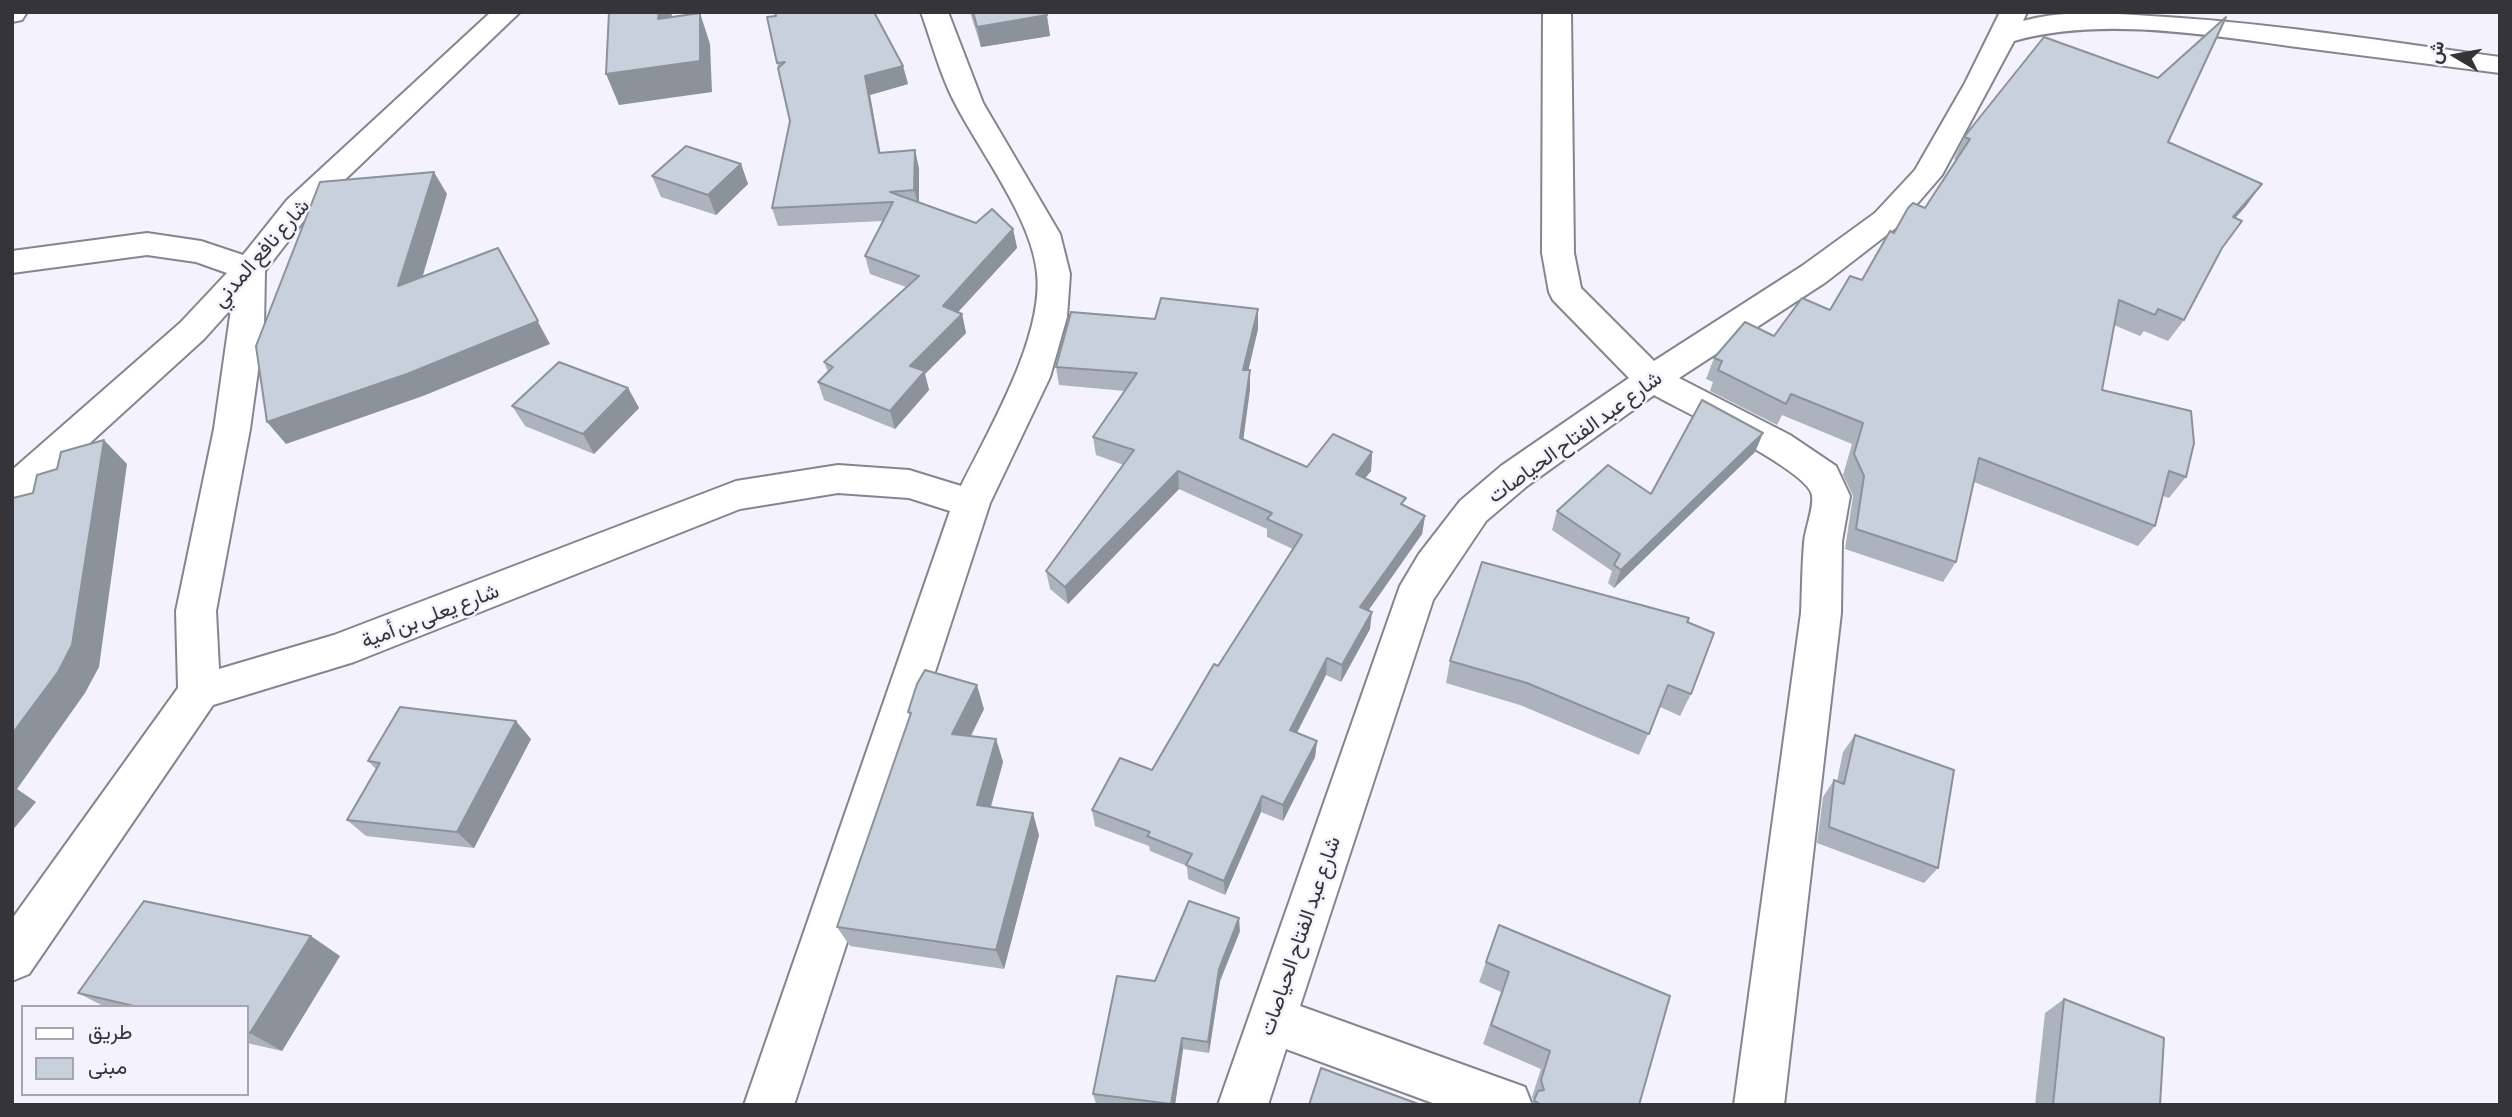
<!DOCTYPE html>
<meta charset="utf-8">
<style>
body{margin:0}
#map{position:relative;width:2512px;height:1117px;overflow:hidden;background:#f3f2fd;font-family:"Asap Condensed",Vazirmatn,sans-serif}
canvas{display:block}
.frame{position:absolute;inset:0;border:14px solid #343439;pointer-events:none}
.legend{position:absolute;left:21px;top:1005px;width:228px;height:91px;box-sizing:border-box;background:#f3f2fd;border:2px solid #a7a6af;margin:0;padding:9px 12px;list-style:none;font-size:21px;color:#343439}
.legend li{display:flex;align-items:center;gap:14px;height:35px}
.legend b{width:35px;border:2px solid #a7a6af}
.north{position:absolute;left:2421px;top:21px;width:70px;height:70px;-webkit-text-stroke:5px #f3f2fd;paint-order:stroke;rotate:280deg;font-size:19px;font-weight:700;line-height:28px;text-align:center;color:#343439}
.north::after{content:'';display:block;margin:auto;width:24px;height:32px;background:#343439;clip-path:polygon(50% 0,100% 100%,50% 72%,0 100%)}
</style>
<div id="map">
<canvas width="2512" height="1117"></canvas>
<div class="frame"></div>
<ul class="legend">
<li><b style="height:9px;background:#fff"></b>طريق</li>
<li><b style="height:19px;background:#c8d0db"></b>مبنى</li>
</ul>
<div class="north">ش</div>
</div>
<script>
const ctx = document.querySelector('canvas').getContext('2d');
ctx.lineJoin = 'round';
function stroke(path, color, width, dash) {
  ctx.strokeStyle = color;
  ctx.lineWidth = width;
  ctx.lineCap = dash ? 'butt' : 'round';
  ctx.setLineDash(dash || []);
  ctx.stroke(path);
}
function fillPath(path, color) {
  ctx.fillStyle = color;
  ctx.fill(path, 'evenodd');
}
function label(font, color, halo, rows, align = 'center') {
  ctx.font = font + ' "Asap Condensed",Vazirmatn,sans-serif';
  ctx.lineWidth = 5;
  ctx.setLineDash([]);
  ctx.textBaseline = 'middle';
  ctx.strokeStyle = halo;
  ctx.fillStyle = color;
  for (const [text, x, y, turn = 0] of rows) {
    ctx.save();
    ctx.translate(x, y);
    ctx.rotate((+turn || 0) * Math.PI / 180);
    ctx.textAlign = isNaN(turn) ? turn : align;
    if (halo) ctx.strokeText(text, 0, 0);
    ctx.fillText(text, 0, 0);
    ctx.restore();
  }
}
const minor = new Path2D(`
 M12,12H27L22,20L12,22Z
 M491,12H520L309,214L265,271L264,327L250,429L216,611L219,669L334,635L736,481L838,465L909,470L961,486C989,430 1044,336 1037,273C1032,220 982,154 957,107C941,78 932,43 921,12H948L983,103L1060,234L1070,274L1067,317L1050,377L990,503L794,1105H744L950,511L909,498L838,493L740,509L354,662L213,705L29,974L12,981V919L178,688L176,611L214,429L231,309L204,339L25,502L12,506V470L180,323L227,273L196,262L147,255L12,273V251L147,233L201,241L243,255L287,200Z
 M1543,12H1571L1574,253L1581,288L1654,361L1802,266L1875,213L1915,170L1965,83L2000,12H2027L2023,21C2070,8 2118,14 2166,17C2278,24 2389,42 2500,57V73C2429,64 2359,55 2289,46C2202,34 2098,17 2014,41L1942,175L1897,227L1826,282L1679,378L1790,435L1836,466L1850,496L1842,541L1841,613L1784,1105H1734L1801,613C1802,590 1802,566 1804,543C1805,528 1814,509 1812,495C1808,470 1680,410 1654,395L1527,486L1486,521L1433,600L1300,1006L1525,1087L1532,1105H1438L1286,1049L1268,1105H1218L1400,586L1419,554L1460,501L1501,466L1629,378L1553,300L1549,292L1542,253Z`);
const wall = new Path2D(`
 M970,12H1046L1050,36L981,47Z
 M776,16L903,66L908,84L870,95L880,153L915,150L919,169V203L976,223L1013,229L1017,248L958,312L962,314L966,333L925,374L929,390L895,429L824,400L818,382L828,372L824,362L906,287L870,274L865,256L883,221L778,226L772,208L790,121L777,63Z
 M1964,137L2168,142L2246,206L2235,218L2221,250L2184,320L2168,341L2144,331L2140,336L2114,325L2102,390L2186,477L2169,498L2163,496L2155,526L2138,546L1974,482L1956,562L1943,582L1845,549L1853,496L1843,475L1852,444L1782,415L1777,425L1710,391L1713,382L1706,379L1714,358L1774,336L1830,310L1862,280L1894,233L1925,208L1956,160L1954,159Z
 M741,164L748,184L716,215L661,197L652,176Z
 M1258,329L1248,370L1250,389L1243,439L1307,467L1372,452L1371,471L1365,478L1405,506L1425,516L1422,534L1368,610L1370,629L1341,682L1326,675L1297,733L1317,741L1315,757L1283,821L1261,812L1225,895L1188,879L1187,866L1150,851L1149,846L1095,826L1092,810L1152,770L1293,549L1267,537V529L1179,489L1068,604L1050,589L1046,571L1124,465L1096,455L1093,437L1125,391L1059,385L1056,367Z
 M628,388L639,408L594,454L525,426L512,406Z
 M1763,433L1755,452L1614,588L1608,583L1612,571L1552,530L1557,511L1651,494Z
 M1687,622L1691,694L1680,716L1660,707L1639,755L1520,705L1446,683L1450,661Z
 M984,709L971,736L996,739L1003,762L991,807L1039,835L1004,969L850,946L837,927L910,716L908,712Z
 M1855,735L1938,868L1924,883L1817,843L1823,797L1834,780L1837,781L1843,752Z
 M531,739L474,848L366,836L347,820L376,769L368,761Z
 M1499,925L1639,1105H1530L1533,1100L1532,1097L1541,1069L1483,1044L1501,992L1479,982Z
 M1240,931L1220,981L1209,1053L1183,1049L1175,1105L1096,1104L1093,1094L1155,981Z
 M340,956L282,1051L247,1043V1007H105L78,993Z
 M2064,999L2160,1105H2035L2045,1013Z`);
const shadedWall = new Path2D(`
 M659,12H672L670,50L658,19Z
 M700,13L710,44L712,92L619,105L606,74Z
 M1047,15L1050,36L981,47L977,27Z
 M903,66L908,84L870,95L884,172L879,153L865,76Z
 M915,150L919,169V208L914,190Z
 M741,164L748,184L716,215L708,195Z
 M434,172L447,194L413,309L398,286Z
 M2262,184L2246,206L2217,238L2233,217Z
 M1013,229L1017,248L947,324L943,306Z
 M498,248L550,344L423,396L286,444L267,422Z
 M1258,309V329L1244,389L1243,370Z
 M962,314L966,333L925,374L929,390L895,429L890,411L910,366Z
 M1250,370V389L1241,457L1240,438Z
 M628,388L639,408L594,454L583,434Z
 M1763,433L1755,452L1614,588L1621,570Z
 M104,440L127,464L99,667L85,693L17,789L36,802L12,831V734Z
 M1372,452L1371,471L1354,492L1356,474Z
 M1178,471L1179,489L1068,604L1065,587Z
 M1425,516L1422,534L1359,624L1360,607Z
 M1372,612L1370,629L1341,682L1342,665Z
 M1327,658L1326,675L1290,746V730Z
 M977,685L984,709L960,757L952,734Z
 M516,721L531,739L474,848L457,832Z
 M996,739L1003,762L985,827L977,805Z
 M1317,741L1315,757L1283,821V805Z
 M1262,796L1261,812L1225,895L1224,881Z
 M1033,813L1039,835L1004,969L996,950Z
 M1239,918L1240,931L1220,981L1209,1053L1208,1042L1219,969Z
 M311,936L340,956L282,1051L250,1033Z
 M1182,1038L1183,1049L1175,1105H1172Z`);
const building = new Path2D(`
 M609,12H659L658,19L700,13V61L606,74Z
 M775,12H874L903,66L865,76L879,153L915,150L914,190L890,192L976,223L992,209L1013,229L943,306L962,314L910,366L925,371L890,411L818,382L833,367L824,362L919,276L865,256L893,202L772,208L790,121L778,68L785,62L777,63L767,17L776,16Z
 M973,12H1046L1047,15L977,27Z
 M2226,17L2168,142L2262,184L2233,217L2242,221L2222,248L2184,320L2158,309L2155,315L2119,300L2102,390L2191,411L2194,443L2186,477L2169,471L2155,526L1979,458L1956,562L1856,529L1864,476L1854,454L1863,423L1791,394L1786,404L1718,370L1722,361L1714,358L1745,322L1774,336L1802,298L1830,310L1850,276L1862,280L1890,231L1894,233L1908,208L1913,203L1925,208L1970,139L1964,137L2044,37L2158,78Z
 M686,146L741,164L708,195L652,176Z
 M434,172L398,286L498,248L538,321L407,374L267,422L256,346L320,182Z
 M1161,298L1258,309L1243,370H1250L1240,438L1307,467L1333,434L1372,452L1356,474L1406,498L1401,504L1425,516L1360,607L1372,612L1342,665L1327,658L1290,730L1317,741L1283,805L1262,796L1224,881L1186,865L1192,854L1147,836L1150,832L1092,810L1120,758L1152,770L1214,664L1218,666L1302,535L1267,519L1272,513L1178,471L1065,587L1046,571L1134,450L1093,437L1137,373L1056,367L1071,312L1155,319Z
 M559,362L628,388L583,434L512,406Z
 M1702,400L1763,433L1621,570L1614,565L1620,554L1557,511L1608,465L1651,494Z
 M104,440L72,645L58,672L12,734L13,498L33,493L37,475L57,469L61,452Z
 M1482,562L1689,618L1687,622L1714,633L1691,694L1668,685L1649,734L1527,683L1450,661Z
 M925,670L977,685L952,734L996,739L977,805L1033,813L996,950L837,927L911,713L908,712L917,684Z
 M400,707L516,721L457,832L347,820L380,763L368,761Z
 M1855,735L1954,770L1938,868L1829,827L1834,780L1844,784Z
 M144,901L311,936L250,1033L247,1032V1007H138L78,993Z
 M1189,901L1239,918L1219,969L1208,1042L1182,1038L1171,1104L1093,1094L1117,976L1155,981Z
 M1499,925L1670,996L1639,1105H1542L1534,1101L1538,1091L1544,1090L1541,1080L1550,1051L1491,1025L1509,972L1486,962Z
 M2064,999L2164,1038L2160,1105H2053Z
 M1321,1068L1421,1105H1309Z`);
const streetNames = [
 ["شارع نافع المدني",261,253,-49],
 ["شارع عبد الفتاح الحياصات",1575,437,-36],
 ["شارع يعلى بن أمية",430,616,-21],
 ["شارع عبد الفتاح الحياصات",1300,936,-71]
];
stroke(minor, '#858591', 4);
fillPath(minor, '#fff');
fillPath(wall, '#acb3bc');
fillPath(shadedWall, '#8c9299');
fillPath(building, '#c8d0db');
stroke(building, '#8c9299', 2);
label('21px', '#343439', '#f3f2fd', streetNames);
</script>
